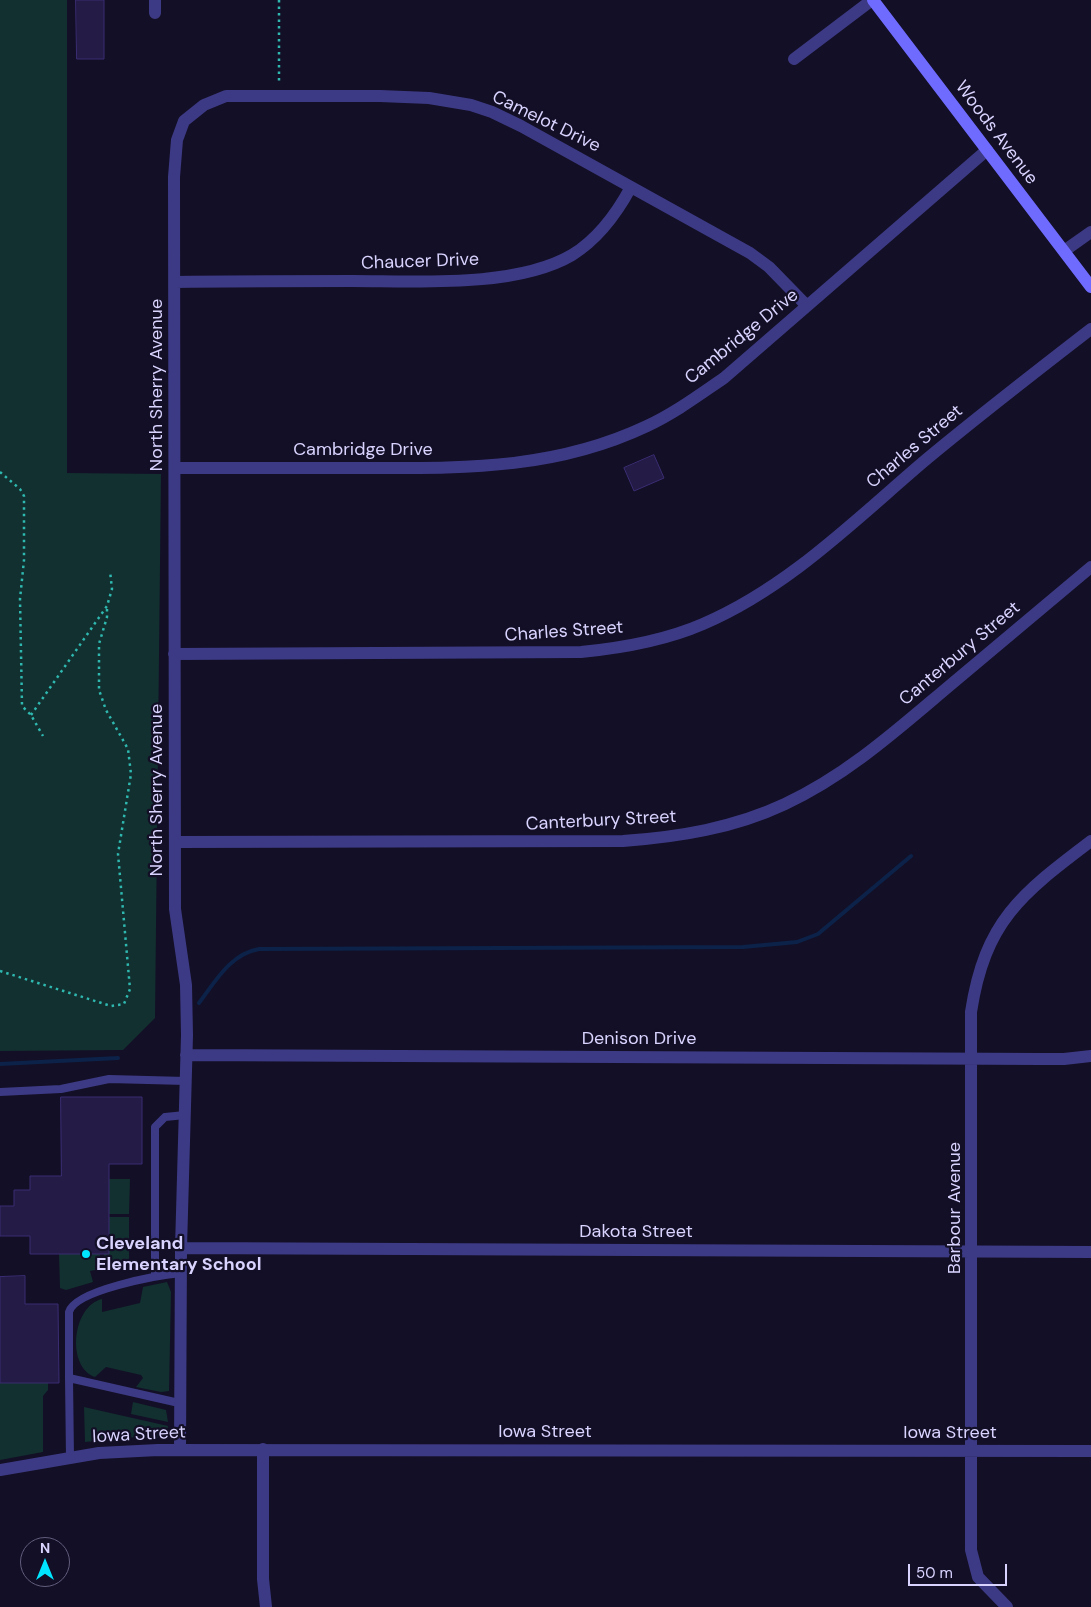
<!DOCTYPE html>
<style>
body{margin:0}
#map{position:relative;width:1091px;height:1607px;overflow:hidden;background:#130f26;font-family:"DM Sans",sans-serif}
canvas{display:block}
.north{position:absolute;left:20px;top:1537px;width:50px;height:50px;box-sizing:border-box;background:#130f26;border:1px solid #625e7d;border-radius:50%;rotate:0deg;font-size:14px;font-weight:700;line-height:20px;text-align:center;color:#d9d4ff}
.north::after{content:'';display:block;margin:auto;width:18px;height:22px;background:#00e5ff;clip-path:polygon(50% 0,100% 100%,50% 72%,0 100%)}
.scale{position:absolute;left:908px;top:1564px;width:99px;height:22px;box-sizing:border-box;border:2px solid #d9d4ff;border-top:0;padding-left:6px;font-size:15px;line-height:18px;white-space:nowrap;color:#d9d4ff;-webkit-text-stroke:4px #130f26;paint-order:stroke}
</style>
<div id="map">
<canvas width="1091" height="1607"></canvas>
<div class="north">N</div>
<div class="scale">50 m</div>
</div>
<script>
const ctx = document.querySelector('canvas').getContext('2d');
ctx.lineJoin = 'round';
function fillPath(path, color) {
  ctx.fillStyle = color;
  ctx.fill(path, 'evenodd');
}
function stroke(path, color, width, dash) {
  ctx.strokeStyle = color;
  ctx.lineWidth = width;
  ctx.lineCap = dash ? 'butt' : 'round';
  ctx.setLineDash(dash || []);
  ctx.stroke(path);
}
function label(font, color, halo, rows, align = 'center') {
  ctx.font = font + ' "DM Sans",sans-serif';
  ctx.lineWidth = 4.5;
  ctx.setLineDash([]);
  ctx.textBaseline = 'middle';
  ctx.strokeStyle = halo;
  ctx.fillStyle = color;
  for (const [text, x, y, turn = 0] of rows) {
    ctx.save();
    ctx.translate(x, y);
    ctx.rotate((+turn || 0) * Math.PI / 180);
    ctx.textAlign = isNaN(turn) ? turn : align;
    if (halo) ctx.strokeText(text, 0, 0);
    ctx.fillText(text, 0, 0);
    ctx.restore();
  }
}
const green = new Path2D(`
 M0,0H67V473L161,474L155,1018L123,1050L0,1051Z
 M109,1179H130L129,1214H109Z
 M109,1217H129V1261L105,1267L104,1254H109Z
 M59,1254H100V1269L90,1271L93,1282L66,1290L60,1288Z
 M167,1282L171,1292L169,1391L161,1392L136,1387L143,1378L141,1375L106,1367L95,1377C66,1367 72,1306 102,1299V1312L140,1303L143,1287Z
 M0,1383H48V1390L43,1396V1452L0,1460Z
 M133,1402L166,1410L168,1422L131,1414Z
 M84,1407L168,1426L167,1432L158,1438L136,1437L85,1442Z`);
const stream = new Path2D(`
 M199,1003C215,982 230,954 259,949L743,947L797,942L818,934L911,856
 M0,1064L118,1058`);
const building = new Path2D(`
 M76,0H104V59H77Z
 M654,455L664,478L634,491L624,468Z
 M61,1097H142V1164H109V1254H30V1236H0V1206H14V1190H30V1176H61Z
 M25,1276V1304H58L59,1383H0V1277Z`);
const path = new Path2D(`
 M279,0V84
 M0,472L20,489L24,496V560L20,599L22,706L31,715L43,736
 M31,715L107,606L112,589L110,571
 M0,971L111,1006L124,1004L130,989L118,854L131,774L128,749L106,710L99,690V644L107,617V606`);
const lane = new Path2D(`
 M0,1092L61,1089L109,1079L186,1081
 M155,1276V1127L165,1117L185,1115
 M69,1378L70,1458
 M179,1403L69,1378V1312C75,1290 159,1275 181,1273`);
const street = new Path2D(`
 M155,0V13
 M794,59L872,0
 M1064,251L1091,232
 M175,282C234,281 293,281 352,281C416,281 516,288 572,255C598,239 617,213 631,187
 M175,468C238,468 302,468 365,468C464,468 554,470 647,426C675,413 699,395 724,378L987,150
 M174,654L581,652C622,648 664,641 703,624C787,588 853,522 922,463C977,417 1034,373 1091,329
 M175,842L623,841C679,837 734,828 785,804C847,775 897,730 948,687C996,647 1043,607 1091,567
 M186,1055L1041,1059H1064L1091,1056
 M181,1248L1091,1252
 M263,1449V1579L266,1607
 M180,1450L181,1248L187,1035L186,985L175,909L174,177L177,140L184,121L204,105L226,96H380L429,98L471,105L492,112L521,126L750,253L769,267L807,306
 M0,1470L99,1453L158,1450L1091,1451
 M1007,1607L978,1577L971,1550V1012C985,921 1021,894 1091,841`);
const secondary = new Path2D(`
 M873,0L1091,287`);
const markers = [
 [86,1254,5,"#00e5ff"]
];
const streetNames = [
 ["Camelot Drive",546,122,26],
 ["Woods Avenue",996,133,53],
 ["Chaucer Drive",420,262,-2],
 ["Cambridge Drive",742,337,-39],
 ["North Sherry Avenue",157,385,-90],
 ["Charles Street",915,447,-40],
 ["Cambridge Drive",363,450],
 ["Charles Street",564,632,-4],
 ["Canterbury Street",960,654,-40],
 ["North Sherry Avenue",157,790,-90],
 ["Canterbury Street",601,821,-3],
 ["Denison Drive",639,1039],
 ["Barbour Avenue",955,1208,-90],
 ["Dakota Street",636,1232],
 ["Iowa Street",545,1432],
 ["Iowa Street",950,1433],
 ["Iowa Street",139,1435,-3]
];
const poiNames = [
 ["Cleveland",96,1244],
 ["Elementary School",96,1265]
];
fillPath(green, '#12302f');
stroke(stream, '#0c2248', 4);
fillPath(building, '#241b47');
stroke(building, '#3b2d73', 1);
stroke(path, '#2fb8b0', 2.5, [2.5, 4]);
stroke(lane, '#3d3a85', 8);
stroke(street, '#3d3a85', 12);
stroke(secondary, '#6f6bff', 12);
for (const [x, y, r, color] of markers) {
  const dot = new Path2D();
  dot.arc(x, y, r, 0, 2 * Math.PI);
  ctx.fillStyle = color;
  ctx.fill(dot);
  stroke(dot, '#130f26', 2);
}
label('18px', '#d9d4ff', '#130f26', streetNames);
label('bold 18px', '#d9d4ff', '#130f26', poiNames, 'left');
</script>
